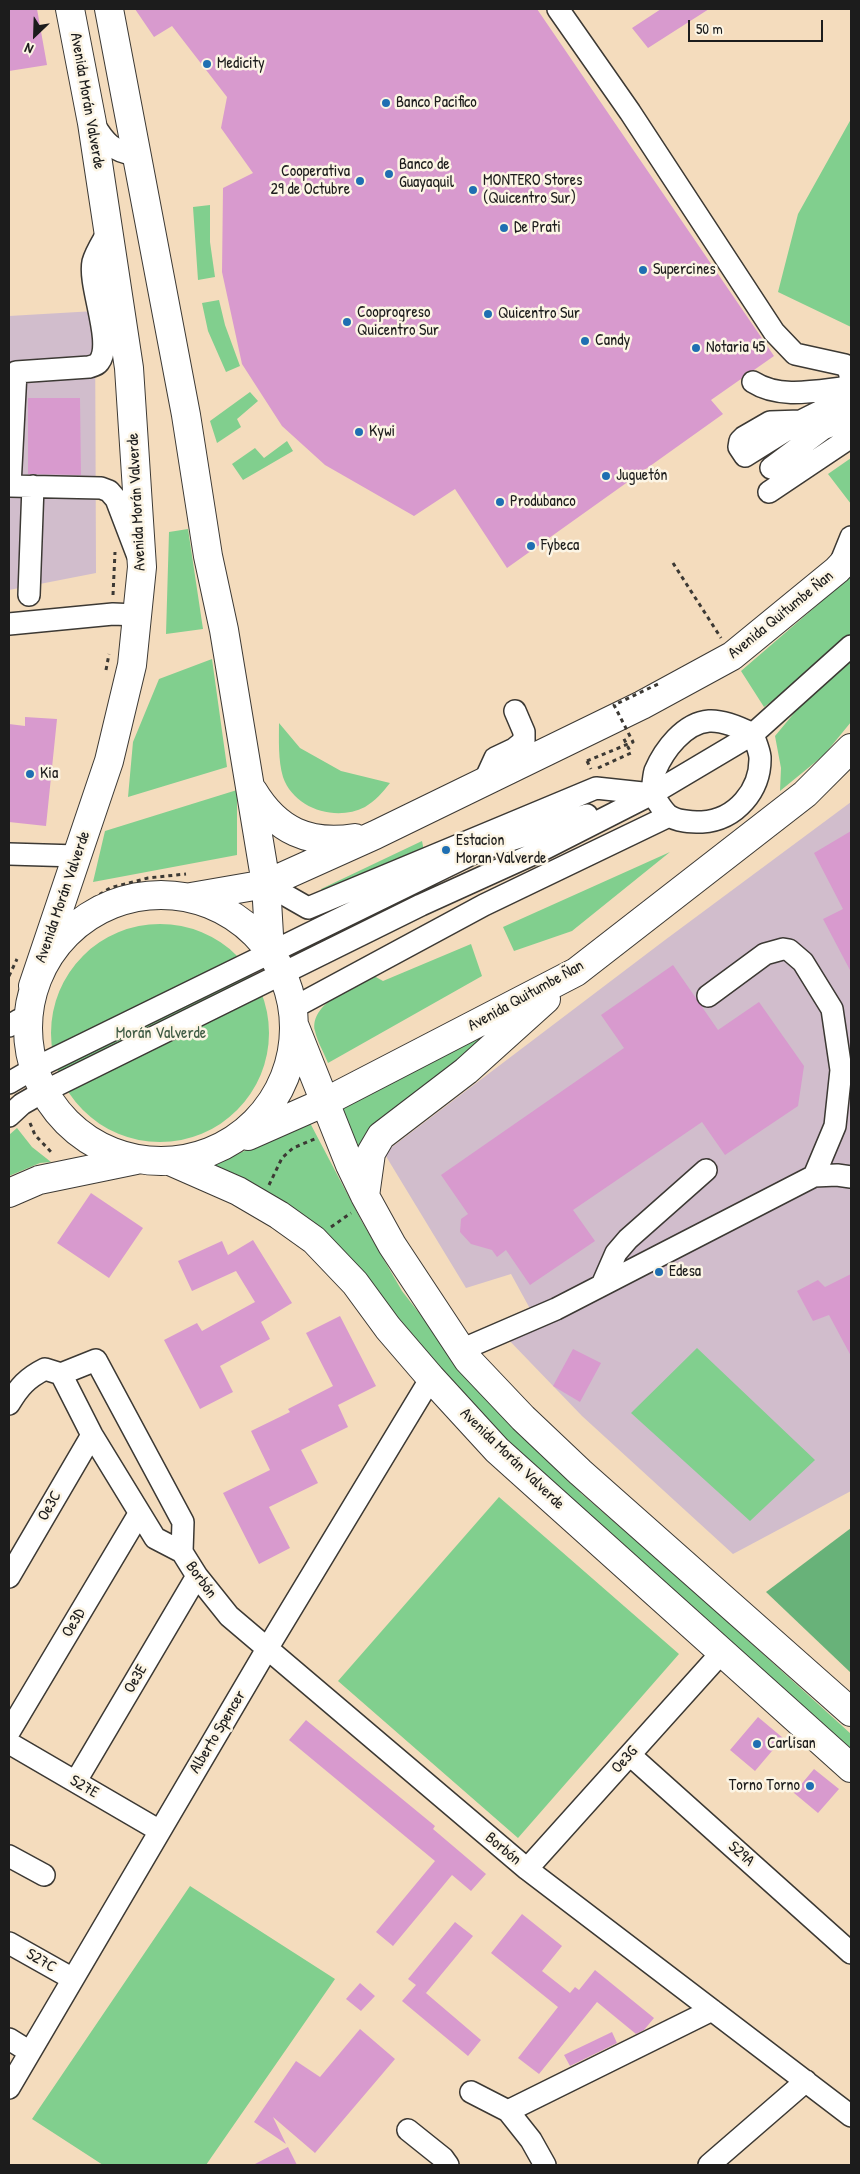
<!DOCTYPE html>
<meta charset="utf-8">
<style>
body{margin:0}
#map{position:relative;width:860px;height:2174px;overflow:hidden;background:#f4dcbd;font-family:"Patrick Hand",sans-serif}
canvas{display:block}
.frame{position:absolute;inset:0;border:10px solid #1c1c1c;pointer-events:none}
.north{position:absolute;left:10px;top:10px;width:50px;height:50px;-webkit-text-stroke:4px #fcf5e5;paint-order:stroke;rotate:204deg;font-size:14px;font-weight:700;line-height:20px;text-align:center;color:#1c1c1c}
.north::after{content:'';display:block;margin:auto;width:18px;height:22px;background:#1c1c1c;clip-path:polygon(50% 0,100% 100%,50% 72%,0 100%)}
.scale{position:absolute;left:688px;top:20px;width:135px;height:22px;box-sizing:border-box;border:2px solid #1c1c1c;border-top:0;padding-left:6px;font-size:15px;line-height:18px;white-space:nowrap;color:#1c1c1c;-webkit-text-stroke:4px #fcf5e5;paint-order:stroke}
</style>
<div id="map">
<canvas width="860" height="2174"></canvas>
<div class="frame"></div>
<div class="north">N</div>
<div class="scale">50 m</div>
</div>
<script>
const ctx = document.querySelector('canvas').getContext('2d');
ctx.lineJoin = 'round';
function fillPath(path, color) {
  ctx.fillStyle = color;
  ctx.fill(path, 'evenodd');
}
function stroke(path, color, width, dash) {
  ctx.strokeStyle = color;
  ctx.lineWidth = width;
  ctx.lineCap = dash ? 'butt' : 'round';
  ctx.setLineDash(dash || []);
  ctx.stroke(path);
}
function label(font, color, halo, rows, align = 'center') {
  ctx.font = font + ' "Patrick Hand",sans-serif';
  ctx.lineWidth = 5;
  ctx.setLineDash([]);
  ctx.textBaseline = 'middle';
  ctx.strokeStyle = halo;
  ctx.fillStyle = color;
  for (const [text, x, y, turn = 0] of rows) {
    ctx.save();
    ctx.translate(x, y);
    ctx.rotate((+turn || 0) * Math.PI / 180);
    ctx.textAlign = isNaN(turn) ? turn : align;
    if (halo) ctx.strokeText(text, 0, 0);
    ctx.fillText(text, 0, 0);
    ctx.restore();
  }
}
const industrial = new Path2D(`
 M95,311L96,573L9,590V316Z
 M851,802V1491L733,1554L582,1416L504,1335L534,1316L511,1274L466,1288L384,1153L665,940Z`);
const green = new Path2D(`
 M851,119V327L778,292L798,214Z
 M210,205V242L215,277L198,280L193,207Z
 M219,300L225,325L240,366L226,372L208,331L202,303Z
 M250,392L258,401L237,419L241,427L217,443L210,421Z
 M287,441L293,451L243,480L232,464L255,448L264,458Z
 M851,458V504L828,474Z
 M188,529L203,629L166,634L169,532Z
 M851,576V634L804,678L764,707L741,671Z
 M851,657V722L824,755L780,791L781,768L775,736L795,712Z
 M212,659L227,767L128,797L133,742L159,679Z
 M279,723L300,748L341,771L390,783C383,792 375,801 365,807C336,822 294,809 283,777C278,760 279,740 279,723Z
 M237,790V855L93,882L105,831Z
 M422,841L424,851L325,893L321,889Z
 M670,852L572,931L514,951L503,927Z
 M51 1033a109 109 0 1 1 218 0a109 109 0 1 1-218 0Z
 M471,944L482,976L328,1063C324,1053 317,1041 315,1031C309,1003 355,986 374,976L383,981Z
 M517,1013L359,1147L339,1107Z
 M309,1121L361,1220L402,1291L465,1372L582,1494L696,1593L851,1734V1755L471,1408L286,1203L251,1182L212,1166Z
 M17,1128L32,1147L51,1162L40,1163L9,1176V1135Z
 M697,1348L815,1460L750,1521L631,1413Z
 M499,1497L679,1654L518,1838L338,1681Z
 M190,1886L335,1979L206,2165H103L32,2119Z`);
const forest = new Path2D(`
 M851,1528V1673L766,1592Z`);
const building = new Path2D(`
 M9,9H37L47,65L9,71Z
 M135,9H537L774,356L754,370L746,372L741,379L711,400L723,414L507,568L455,489L414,516L325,465L282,426L242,364L222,272L223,188L253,173L221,128L227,97L172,26L154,37Z
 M661,9H709L648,48L632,28Z
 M28,398H80L81,475L28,474Z
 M25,717L57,719L46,826L9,822V724L25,726Z
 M851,831V972L823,919L843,909L814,853Z
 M673,965L718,1030L759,1002L804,1066L798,1106L725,1155L702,1122L573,1210L595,1241L530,1285L506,1250L497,1257L492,1250L471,1244L460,1232L461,1219L468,1214L441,1175L624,1048L601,1015Z
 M91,1193L143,1228L109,1278L57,1243Z
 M253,1240L292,1303L261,1322L270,1339L220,1366L233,1392L200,1409L164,1340L197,1323L202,1331L255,1302L236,1271L192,1291L178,1261L222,1241L228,1255Z
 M851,1274V1356L829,1315L813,1321L797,1291L818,1280L825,1287Z
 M340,1316L376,1386L338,1405L348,1427L301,1450L318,1483L269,1507L290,1548L259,1564L223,1493L270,1470L251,1431L290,1412L288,1409L333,1386L306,1333Z
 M573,1349L601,1363L580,1402L553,1386Z
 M758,1717L783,1738L755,1771L730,1750Z
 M306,1720L435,1826L433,1829L486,1874L471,1891L452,1875L393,1946L376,1932L435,1861L289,1740Z
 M814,1769L839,1789L818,1813L794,1793Z
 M522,1914L562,1946L542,1971L570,1993L575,1987L579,1990L595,1970L654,2018L644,2030L636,2034L597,2002L539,2074L518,2058L558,2007L491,1953Z
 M455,1922L473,1936L426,1993L420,1988L481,2040L468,2056L402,2001L416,1985L408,1979Z
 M360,1983L375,1996L361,2011L346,1999Z
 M360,2029L395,2059L315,2153L273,2117L286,2144L254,2122L296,2061L320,2077Z
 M612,2032L617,2043L570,2066L564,2055Z
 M288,2147L297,2165H253Z`);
const path = new Path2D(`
 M673,563L721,638
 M113,595L115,552
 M106,670L109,654
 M587,761L591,769
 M598,768L631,753L623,737
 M86,903L110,888L148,878L186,874
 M9,976L17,959
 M30,1123L35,1135L53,1154
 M269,1185L282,1158L293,1148L317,1138
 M331,1227L351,1213`);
const minor = new Path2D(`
 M558,9L630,112L774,332L795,354L845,365L850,373V387
 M93,123C105,143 112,151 136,155
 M109,230C104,240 96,251 93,262C88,286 114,343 99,362C97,365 93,366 89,367L16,372L10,486L101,488L109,491L116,499L137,554
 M753,382C781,400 819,390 851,387
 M801,421L770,422L744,437L740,441L739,447L745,456L801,421L851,396
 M771,468L823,429L851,418
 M769,492L848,439L851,434
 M838,569L851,537
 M29,595L33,486
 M9,624L113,614L137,615
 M484,782L495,758L514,749L524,741V732L515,711
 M9,854L77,856
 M266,884L308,908L596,788L652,794C657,800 662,810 668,815C677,822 692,822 702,822C736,820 761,790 760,757C759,749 755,741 753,734C741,728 723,720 709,721C684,723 664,750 655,771C653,778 653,787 652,794
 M708,996L765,954L783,949L789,950L803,962L832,1009L841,1070L835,1126L814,1176
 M293,1008L484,905L669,816
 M9,1026L19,1020
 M9,1083L33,1069L480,850L587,815
 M9,1116L22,1104L43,1092L421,905L540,851L652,794L753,734L851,646
 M602,1285L616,1253L628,1239L706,1170
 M461,1350L556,1309L814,1176L837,1175L851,1177
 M61,1374L92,1435L155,1538L182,1552L197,1576L229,1616L527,1869L851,2116
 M61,1374L96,1360L183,1522L182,1552
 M9,1404C19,1387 27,1378 45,1369L61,1374
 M9,1577L92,1435
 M9,1732L139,1514
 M9,1743L160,1831
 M630,1755L851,1953
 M76,1781L197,1576
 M9,1856L44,1875
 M527,1869L723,1651
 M9,1943L73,1979
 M9,2039L30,2052
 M9,2088L267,1649L431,1378
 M471,2092L508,2111L531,2140L545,2165
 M508,2111L712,2010
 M408,2130L443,2158L448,2165
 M709,2165L806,2081`);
const major = new Path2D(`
 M109,9L186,415L208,556L224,630L266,884L270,952
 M253,791C277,831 309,845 355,838
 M28 1028a133 133 0 1 1 266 0a133 133 0 1 1-266 0Z
 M191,897L266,884L375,835L642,705L732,656L837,570L851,555
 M33,986L109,761L132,665L142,567L129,368L92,123L70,9
 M295,1027L350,1165L365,1196L392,1245L468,1360L523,1418L580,1472L851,1712
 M248,1136L325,1102L576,972L805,794L851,748
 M172,1162L238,1191L279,1215L314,1240L355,1283L388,1328L431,1378L497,1450L851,1768
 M9,1193L39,1180L136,1160
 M365,1196L371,1153L381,1136L466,1071L546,999`);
const pathBridge = new Path2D(`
 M587,761L633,742L614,705L658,684`);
const markers = [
 [207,64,5,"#1f6fb2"],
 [386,103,5,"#1f6fb2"],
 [389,174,5,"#1f6fb2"],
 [360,181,5,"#1f6fb2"],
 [473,190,5,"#1f6fb2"],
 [504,228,5,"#1f6fb2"],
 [643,270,5,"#1f6fb2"],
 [488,314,5,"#1f6fb2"],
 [347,322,5,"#1f6fb2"],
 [585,341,5,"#1f6fb2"],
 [696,348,5,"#1f6fb2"],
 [359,432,5,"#1f6fb2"],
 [606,476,5,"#1f6fb2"],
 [500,502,5,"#1f6fb2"],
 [531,546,5,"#1f6fb2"],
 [30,774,5,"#1f6fb2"],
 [446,850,5,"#1f6fb2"],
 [659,1272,5,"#1f6fb2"],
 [757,1744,5,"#1f6fb2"],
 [810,1786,5,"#1f6fb2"]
];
const poiNames = [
 ["Medicity",217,64],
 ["Banco Pacifico",396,103],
 ["Banco de",399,165],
 ["Guayaquil",399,183],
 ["Cooperativa",350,172,"right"],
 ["29 de Octubre",350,190,"right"],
 ["MONTERO Stores",483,181],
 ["(Quicentro Sur)",483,199],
 ["De Prati",514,228],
 ["Supercines",653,270],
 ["Cooprogreso",357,313],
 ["Quicentro Sur",357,331],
 ["Quicentro Sur",498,314],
 ["Candy",595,341],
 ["Notaria 45",706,348],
 ["Kywi",369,432],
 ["Juguetón",616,476],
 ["Produbanco",510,502],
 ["Fybeca",541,546],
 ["Kia",40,774],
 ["Estacion",456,841],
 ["Moran Valverde",456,859],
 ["Edesa",669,1272],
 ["Carlisan",767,1744],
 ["Torno Torno",800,1786,"right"]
];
const streetNames = [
 ["Avenida Morán Valverde",87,101,80],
 ["Avenida Morán Valverde",137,502,-93],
 ["Avenida Quitumbe Ñan",781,615,-39],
 ["Avenida Morán Valverde",63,897,-71],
 ["Avenida Quitumbe Ñan",526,996,-29],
 ["Avenida Morán Valverde",512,1459,44],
 ["Oe3C",50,1506,-60],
 ["Borbón",201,1580,54],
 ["Oe3D",74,1623,-59],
 ["Oe3E",136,1679,-60],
 ["Alberto Spencer",218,1732,-59],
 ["Oe3G",625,1760,-48],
 ["S27E",84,1787,30],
 ["Borbón",503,1849,40],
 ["S29A",741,1854,42],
 ["S27C",41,1961,30]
];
const parkNames = [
 ["Morán Valverde",161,1034]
];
fillPath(industrial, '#d1bdcc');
fillPath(green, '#81cf8e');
fillPath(forest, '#68b279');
fillPath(building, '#d89ace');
stroke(minor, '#3c3934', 24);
stroke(major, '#3c3934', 30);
stroke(path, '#3c3934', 3, [4, 4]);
stroke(minor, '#fff', 21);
stroke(major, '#fff', 28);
stroke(pathBridge, '#3c3934', 3, [4, 4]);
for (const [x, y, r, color] of markers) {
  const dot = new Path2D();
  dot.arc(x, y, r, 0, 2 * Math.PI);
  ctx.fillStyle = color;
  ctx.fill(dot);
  stroke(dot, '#fcf5e5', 2);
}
label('16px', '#1c1c1c', '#fcf5e5', poiNames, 'left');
label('16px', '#1c1c1c', '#fcf5e5', streetNames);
label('16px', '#3f5b44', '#fcf5e5', parkNames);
</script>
